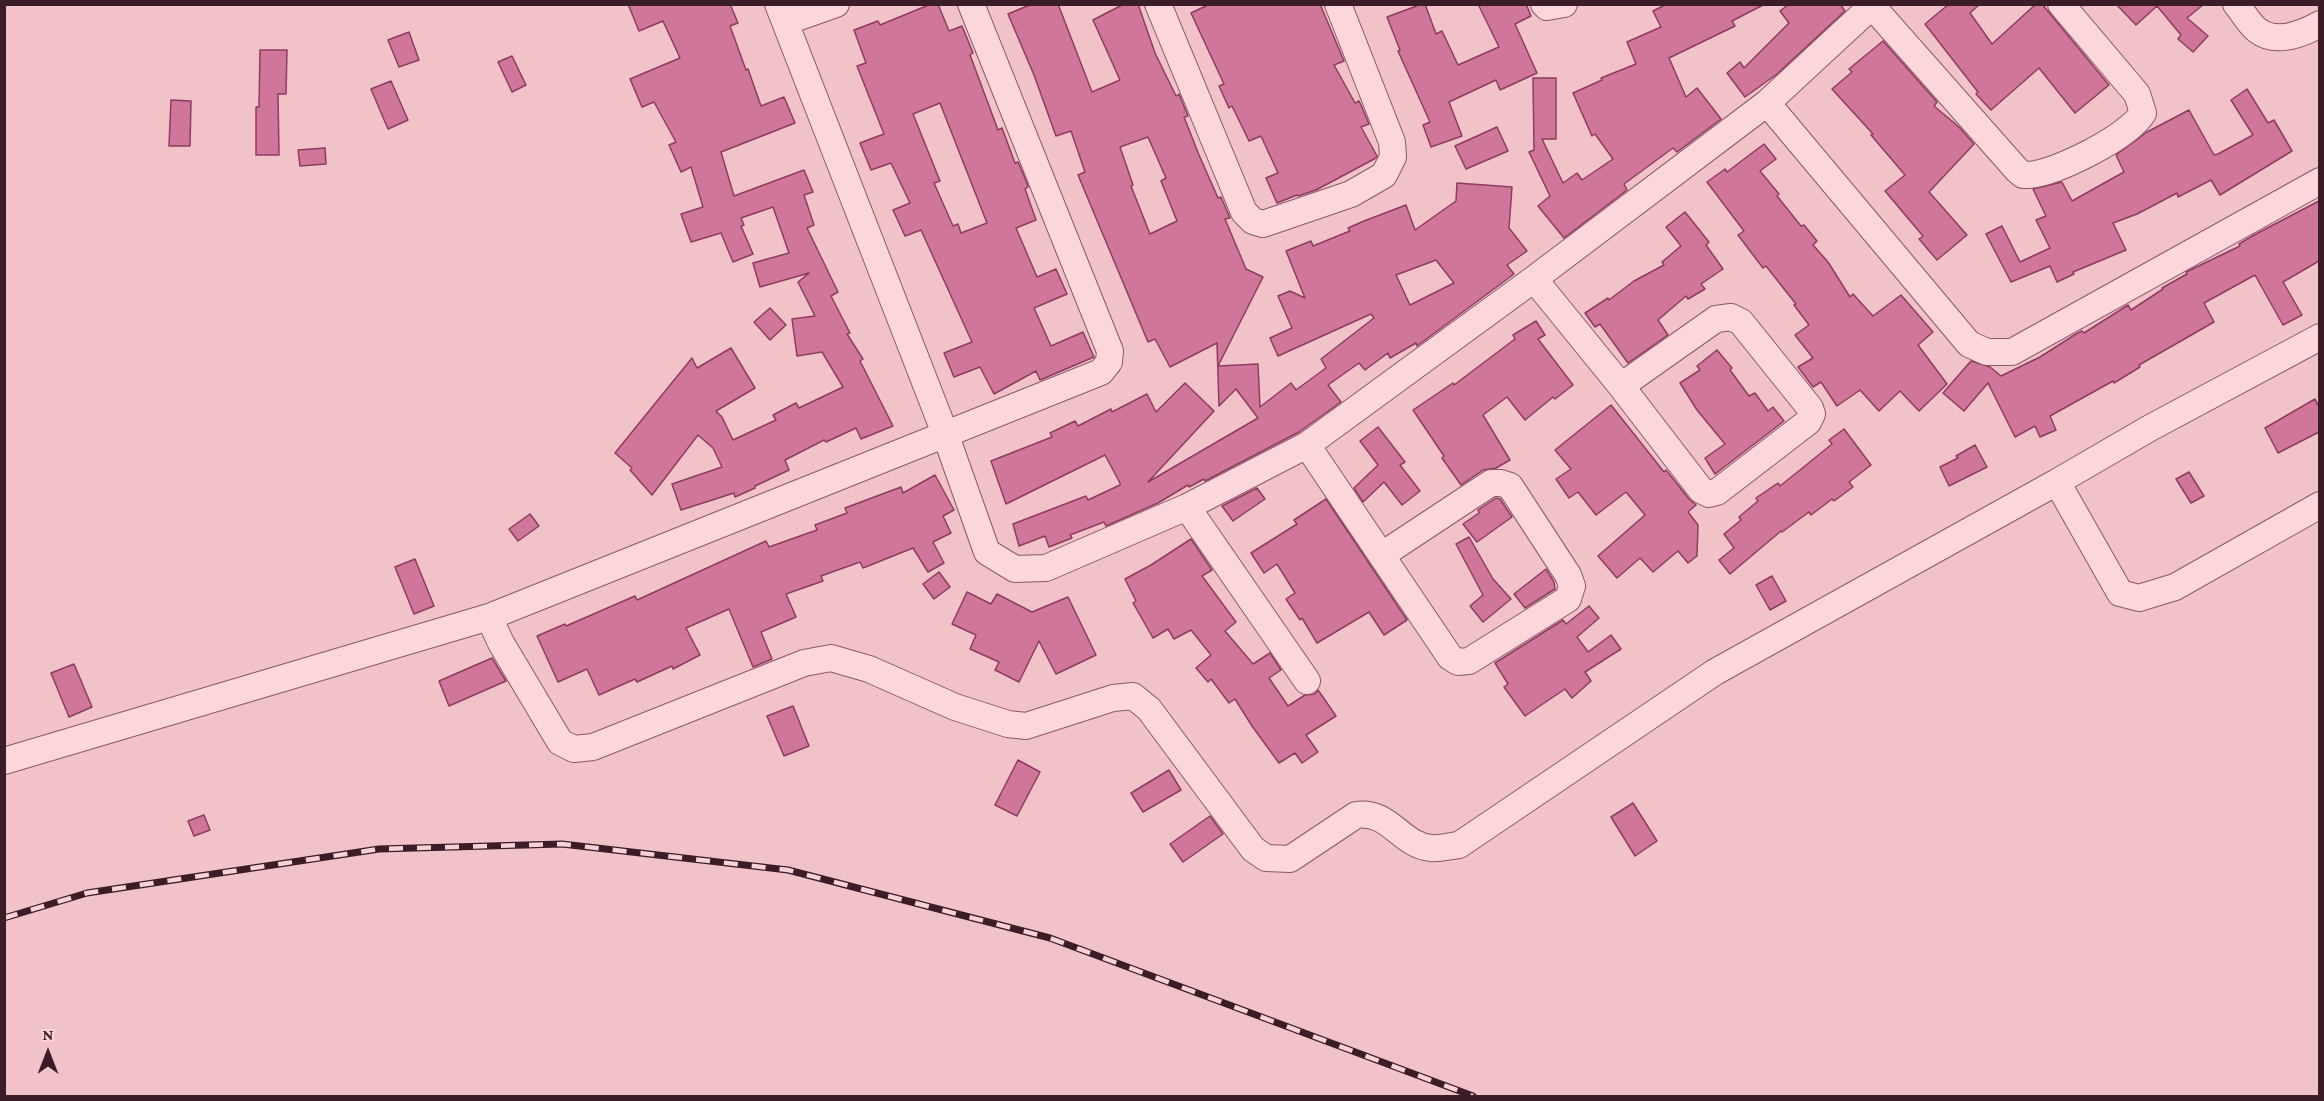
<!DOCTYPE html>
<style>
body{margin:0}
#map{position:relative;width:2324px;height:1101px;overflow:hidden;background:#f1c2c8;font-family:"Crimson Pro",serif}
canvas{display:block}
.frame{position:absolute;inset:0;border:6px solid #3b1d27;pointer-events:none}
.north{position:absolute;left:18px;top:1023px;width:60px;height:60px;-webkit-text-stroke:4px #f8d2d7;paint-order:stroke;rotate:0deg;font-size:16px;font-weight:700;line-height:24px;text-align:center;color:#3b1d27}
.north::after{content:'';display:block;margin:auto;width:21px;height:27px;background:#3b1d27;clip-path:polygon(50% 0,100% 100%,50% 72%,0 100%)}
</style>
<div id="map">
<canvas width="2324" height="1101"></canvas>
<div class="frame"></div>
<div class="north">N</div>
</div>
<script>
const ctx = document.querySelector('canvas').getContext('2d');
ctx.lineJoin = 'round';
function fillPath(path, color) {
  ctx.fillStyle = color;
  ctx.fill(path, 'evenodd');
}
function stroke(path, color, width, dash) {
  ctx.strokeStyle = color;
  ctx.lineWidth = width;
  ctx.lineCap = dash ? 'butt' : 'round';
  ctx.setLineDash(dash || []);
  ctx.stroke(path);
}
const building = new Path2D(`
 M628,4H730L738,23L730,26L746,70L748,69L761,106L784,97L795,123L721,152L734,196L804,170L813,192L804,195L814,225L807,228L838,292L831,296L850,333L847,334L863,359L860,361L893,426L861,439L856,428L826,442L824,440L785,460L789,470L755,486V488L735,497L734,493L681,510L672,484L722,467L713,448L698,435L652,495L630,470L632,468L615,453L692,358L697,368L731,348L755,388L716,411L722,417L733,440L776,420L773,415L796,403L799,408L843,387L822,352L797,356L792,319L815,316L798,282L809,273L760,287L753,263L789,253L773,207L741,218L744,225L741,226L753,254L733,262L721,233L691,242L681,214L703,207L691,167L681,172L669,145L676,142L654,102L642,107L630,79L680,58L663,21L639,31Z
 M931,4H938L949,31L962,26L973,53L970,55L998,130L1002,128L1015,163L1018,162L1027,183L1028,187L1025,189L1036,220L1016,228L1037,277L1056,269L1067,294L1034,308L1051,346L1083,332L1094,357L1040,380L1036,371L994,394L980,367L954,377L944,353L972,342L921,230L905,236L893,210L910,203L891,163L871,170L860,143L884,134L857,66L866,63L854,30L878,21L880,25ZM940,103L987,223L961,233L958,224L953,226L934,183L940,181L913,114Z
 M1032,4H1058L1092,92L1120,80L1093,20L1124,4H1138L1155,53L1176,96L1179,94L1188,116L1184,117L1199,155L1218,198L1221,197L1230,218L1225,219L1246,269L1263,277L1218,366L1258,364L1260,407L1291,383L1296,390L1326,368L1321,359L1374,318L1371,314L1278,356L1270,338L1292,328L1278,296L1290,291L1305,298L1286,251L1311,241L1313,246L1350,231L1348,228L1364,221L1406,205L1415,230L1456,201L1457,183L1512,187L1509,228L1527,251L1507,265L1514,274L1417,346L1416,343L1390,358L1388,353L1365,370L1359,363L1328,385L1341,402L1299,432L1205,481L1204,479L1189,487L1188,485L1158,503L1106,526L1104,522L1070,535L1072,538L1049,547L1045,536L1019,546L1013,524L1086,496L1088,500L1120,485V483L1105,455L1006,504L991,461L1052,437L1050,433L1075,421L1078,426L1111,409L1112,412L1147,394L1156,412L1185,383L1214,411L1148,482L1258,418L1236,389L1219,406L1217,343L1170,367L1155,339L1148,342L1078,175L1085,172L1071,131L1056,136L1034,75L1008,14ZM1148,137L1166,178L1161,181L1177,221L1150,234L1131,186L1133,185L1120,147ZM1436,260L1454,283L1410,305L1396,275Z
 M1210,4H1320L1344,61L1334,65L1355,103L1359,101L1361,105L1369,124L1361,127L1377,156L1376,158L1316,190L1298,196L1297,195L1277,203L1266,178L1278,173L1261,136L1249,141L1232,106L1229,108L1219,86L1224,84L1191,13Z
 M1422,4H1425L1436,34L1442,31L1458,65L1499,47L1478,4H1526L1531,16L1515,24L1537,73L1500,90L1496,80L1449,102L1462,136L1431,147L1423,125L1430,122L1398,51L1400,50L1387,17Z
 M1667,4H1765L1732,21L1735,26L1669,58L1686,97L1697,88L1721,119L1677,152L1673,148L1624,184L1627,190L1564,238L1538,206L1550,196L1529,152L1534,150L1533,78H1556V139H1542L1563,183L1577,173L1582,180L1613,159L1595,134L1592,136L1573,93L1602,80L1601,78L1636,64L1627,42L1661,27L1653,11Z
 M1789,4H1840L1845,11L1777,74L1745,97L1727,73L1740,62L1744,68L1789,23L1780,11Z
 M1949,4H1980L1970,13L1992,44L2036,4H2042L2109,85L2075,113L2039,68L1991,110L1976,94L1978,92L1925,24Z
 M2116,4H2204L2187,18L2208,36L2193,52L2178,39L2181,35L2157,6L2136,25Z
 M409,32L419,60L399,67L388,40Z
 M1883,41L1937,102L1934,106L1959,127L1974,144L1929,192L1967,235L1937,260L1919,239L1923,236L1885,191L1905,175L1871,135L1873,134L1832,89L1852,72L1849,69Z
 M260,50H287L286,94H278L279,155H256V107H259Z
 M512,56L526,85L512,92L498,62Z
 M391,81L408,120L388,129L371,89Z
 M2247,89L2268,123L2274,120L2292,151L2220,195L2211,180L2178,197L2177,193L2137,214L2113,223L2126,250L2073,272L2074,274L2057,282L2050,266L2011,282L1986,234L2002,226L2020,262L2050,248L2036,220L2046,216L2033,189L2062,182L2072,201L2124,172L2116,155L2147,132L2189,110L2214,155L2218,154L2253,135L2231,100Z
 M171,100L191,101L190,146H169Z
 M1497,127L1508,151L1466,169L1455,146Z
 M1764,144L1776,159L1760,171L1779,194L1777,196L1801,226L1804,225L1817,241L1813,245L1828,262L1850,297L1853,294L1873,316L1901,295L1933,332L1918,345L1947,384L1919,411L1900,391L1879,411L1860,390L1837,406L1821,382L1813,387L1798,367L1813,358L1795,335L1809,325L1794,305L1796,304L1766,266L1763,268L1738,235L1744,231L1707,182L1725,169L1727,172Z
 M325,148L326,164L300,166L298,150Z
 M2319,201V261L2283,282L2302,315L2283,325L2255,275L2204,303L2214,322L2139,365L2140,367L2114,383L2113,381L2050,416L2056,430L2040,437L2035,426L2015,437L1988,383L1964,411L1943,393L1971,361L1990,367L2001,376L2040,357L2076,334L2082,331L2084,333L2128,305L2131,310L2163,289L2162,288L2187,274L2186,272L2240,246L2239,244L2254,235Z
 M1685,212L1709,242L1706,245L1723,269L1701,284L1705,289L1688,299L1686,296L1658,320L1668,335L1628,363L1600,324L1595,327L1585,313L1608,298L1609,300L1634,281L1664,265L1662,262L1681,246L1666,227Z
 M770,308L786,325L770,340L754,322Z
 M1536,321L1545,335L1538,339L1573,385L1555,399L1553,397L1525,420L1507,397L1483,415L1510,460L1496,468L1483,470L1461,485L1442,458L1444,456L1413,410L1453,383L1454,385L1515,339L1513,335Z
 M1717,350L1732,368L1730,370L1749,396L1755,393L1768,411L1773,407L1784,421L1715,474L1705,458L1725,444L1697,410L1680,383L1700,370L1697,366Z
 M2315,399L2319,407V432L2278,453L2265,428Z
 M1611,405L1664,472L1666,470L1689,499L1696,505L1688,512L1698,525L1697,556L1688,563L1678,551L1653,572L1640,558L1617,578L1598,556L1645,515L1626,492L1596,515L1578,492L1569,498L1556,479L1571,469L1555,450Z
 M1378,427L1405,462L1400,465L1420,491L1402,505L1384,482L1363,502L1354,488L1378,465L1360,441Z
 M1844,429L1871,465L1849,482L1853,487L1834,501L1832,499L1811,515L1809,512L1782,532L1781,531L1730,574L1719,560L1734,548L1724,534L1741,520L1739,517L1758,501L1756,498L1778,483L1780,486L1805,466L1832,444L1829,440Z
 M1975,445L1987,467L1949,486L1940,467L1958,458L1956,456Z
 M2189,472L2204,496L2191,503L2176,479Z
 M935,475L954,510L943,516L951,533L933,542L944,563L928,572L913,548L863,568L860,562L821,576L823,581L786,594L796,617L761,632L772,659L753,667L729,609L686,628L700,655L673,669L672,666L637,682L635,679L599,695L587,669L558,682L537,636L565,624L566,626L635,596L637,600L766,541L769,547L817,530L815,525L847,513L845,508L901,487L903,493Z
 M1257,488L1265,499L1233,521L1222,506Z
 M1496,498L1500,499L1512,517L1477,542L1463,524L1479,513L1478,510Z
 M1326,499L1407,620L1384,635L1369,612L1317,643L1302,618L1300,620L1286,599L1295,593L1277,564L1264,573L1251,553L1297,524L1294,520Z
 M530,514L539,526L518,541L509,529Z
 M1469,537L1493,579L1511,599L1483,622L1470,606L1483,595L1456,544Z
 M1191,539L1212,570L1202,576L1236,622L1225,631L1253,664L1270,653L1281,670L1269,678L1288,706L1305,695L1315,694L1318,690L1336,716L1306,735L1318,752L1302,763L1295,753L1279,763L1252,726L1235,699L1229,703L1211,679L1208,682L1196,668L1211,655L1191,630L1174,639L1168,629L1153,638L1133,603L1136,601L1125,579L1151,565Z
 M415,559L434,606L414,614L395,567Z
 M1546,569L1554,582L1555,589L1525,608L1514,594Z
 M939,572L950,587L934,599L923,584Z
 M1772,576L1786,601L1770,610L1756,585Z
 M967,592L991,604L997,594L1032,612L1068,597L1096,655L1056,674L1039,641L1019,682L995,670L999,662L970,649L976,635L952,624Z
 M1589,606L1599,618L1577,637L1588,652L1611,635L1621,649L1585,672L1591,681L1572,698L1565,689L1525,716L1504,687L1508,684L1495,663L1563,620L1566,624Z
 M492,658L506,681L449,706L439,681Z
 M74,664L92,707L69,717L51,673Z
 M793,706L809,746L784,756L767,716Z
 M1018,760L1040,772L1017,816L995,805Z
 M1169,770L1181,790L1143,812L1131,793Z
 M1633,803L1657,841L1635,856L1611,817Z
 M204,815L210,830L194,836L188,821Z
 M1210,816L1223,834L1183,862L1170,844Z`);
const minor = new Path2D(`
 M778,4L946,436L987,552L1015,569L1046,568L1187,507L1307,445L1534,279L1767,103L1874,4
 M1158,4L1244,212L1253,221L1263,224L1351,194L1384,175L1393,157L1392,142L1338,4
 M1544,4L1547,7L1564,4
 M2236,4C2243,12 2249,24 2257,30C2276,45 2302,34 2320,24
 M1872,6L2017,170L2023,175H2028C2057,173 2128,137 2143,113L2137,94L2061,4
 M785,22L836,4
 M1767,103L1969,344L1987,352H2012L2320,181
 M1534,279L1621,386L1701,490L1709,494L1717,492L1808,422L1812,414L1810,408L1741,322L1731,317L1716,319L1621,386
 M2320,337L2150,428L2057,482L2120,593L2139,598L2175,587L2320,505
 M1307,445L1450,657L1458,662L1469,661L1568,599L1572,586L1568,575L1510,486L1501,483H1491L1382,555
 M1187,507L1307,681
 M489,617L501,643L560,742L574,749L593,747L804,663L831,658L869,669L955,707L1008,724L1026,726L1113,698L1133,696L1149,709L1253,849L1266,858L1290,859L1356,815C1390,810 1400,845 1431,848C1439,849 1450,846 1459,845L1715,672L2057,482
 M4,761L489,617L1101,372L1109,362L1110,351L971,4`);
const rail = new Path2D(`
 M4,918L87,893L379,849L562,844L788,870L1050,938L1473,1096`);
fillPath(building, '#d1769b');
stroke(building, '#8d3c5f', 1.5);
stroke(minor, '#8c5867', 28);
stroke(minor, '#fbd6db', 26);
stroke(rail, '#3b1d27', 7);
stroke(rail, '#f8d2d7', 4.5, [14]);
</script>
